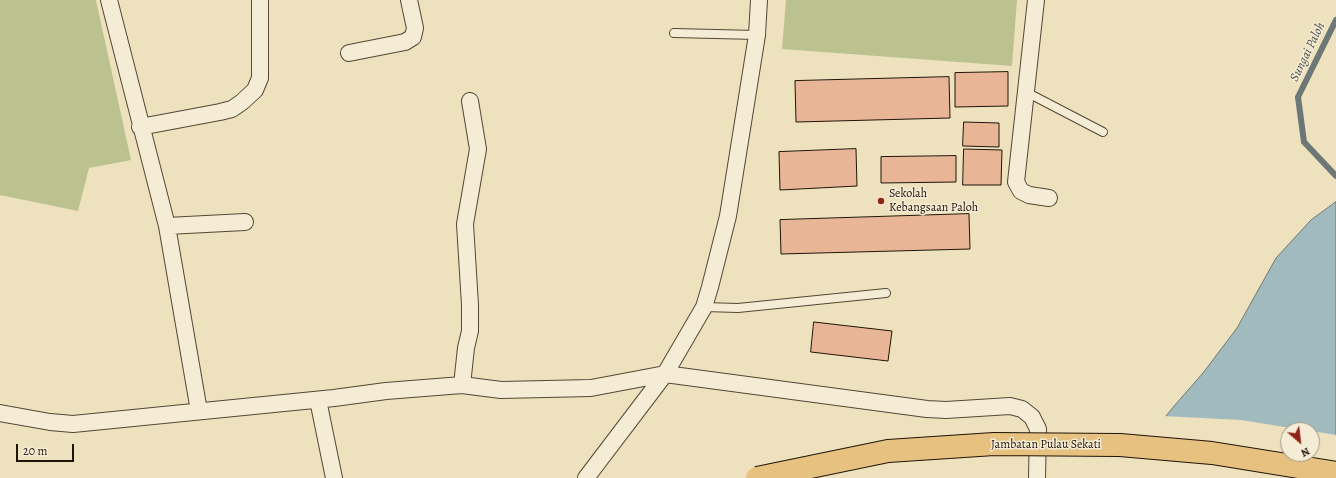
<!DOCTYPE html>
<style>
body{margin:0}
#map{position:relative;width:1336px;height:478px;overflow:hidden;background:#eee2be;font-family:Alegreya,serif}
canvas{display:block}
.north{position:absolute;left:1280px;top:422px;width:40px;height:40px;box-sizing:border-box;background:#f4ecd5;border:1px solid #9f9583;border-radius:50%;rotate:152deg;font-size:11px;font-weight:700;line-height:16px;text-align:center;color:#201308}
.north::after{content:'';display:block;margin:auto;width:14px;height:18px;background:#8f2418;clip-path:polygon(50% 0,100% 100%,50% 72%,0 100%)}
.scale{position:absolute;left:16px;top:444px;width:58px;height:18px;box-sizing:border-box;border:2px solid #201308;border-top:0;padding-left:5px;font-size:12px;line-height:14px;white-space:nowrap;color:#201308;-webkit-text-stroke:3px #f4ecd5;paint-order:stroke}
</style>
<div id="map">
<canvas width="1336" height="478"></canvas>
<div class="north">N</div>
<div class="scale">20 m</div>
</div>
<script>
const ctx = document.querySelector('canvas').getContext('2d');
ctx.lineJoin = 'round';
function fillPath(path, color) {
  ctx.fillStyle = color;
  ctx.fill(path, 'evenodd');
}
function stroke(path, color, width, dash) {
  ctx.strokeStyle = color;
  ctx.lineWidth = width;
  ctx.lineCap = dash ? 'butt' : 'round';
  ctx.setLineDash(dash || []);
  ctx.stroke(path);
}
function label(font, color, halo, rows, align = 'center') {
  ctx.font = font + ' Alegreya,serif';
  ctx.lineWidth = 3;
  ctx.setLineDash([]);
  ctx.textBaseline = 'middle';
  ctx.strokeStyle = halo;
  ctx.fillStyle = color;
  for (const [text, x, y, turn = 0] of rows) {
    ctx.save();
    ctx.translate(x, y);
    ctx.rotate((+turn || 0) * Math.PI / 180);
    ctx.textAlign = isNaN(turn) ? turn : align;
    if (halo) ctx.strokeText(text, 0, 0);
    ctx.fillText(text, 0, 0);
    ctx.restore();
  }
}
const green = new Path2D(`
 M0,0H96L131,160L89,168L78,211L0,195Z
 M786,0H1017L1012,66L782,49Z`);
const water = new Path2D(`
 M1336,202V478H1115L1175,405L1203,373L1237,328L1276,258L1311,220ZM1288,430H1312V454H1288Z`);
const pier = new Path2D(`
 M1163,416L1241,420L1303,430H1288V454H1312V431L1336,435V478H1113Z`);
const stream = new Path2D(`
 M1336,20L1298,97L1304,142L1336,176`);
const building = new Path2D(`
 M1008,72V106L955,107V73Z
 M949,77L950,118L796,122L795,81Z
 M964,122L999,123V147L963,146Z
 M856,149L857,186L780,190L779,152Z
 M964,149L1002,150L1001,185H963Z
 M956,156V182L881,183V157Z
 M969,214L970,249L781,254L780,220Z
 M814,322L892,331L888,361L811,352Z`);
const service = new Path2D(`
 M674,33L757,35
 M1026,92L1103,132
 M704,307L738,308L886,293`);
const minor = new Path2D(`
 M109,0L167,226L199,411
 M1036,0L1016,182L1021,191L1029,195L1049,198
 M349,53L405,42L413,37L415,28L409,0
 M140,127L220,112L232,109L242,102L255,90L260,78V0
 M167,226L245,222
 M462,385L466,348L470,331V305L465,224L478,149L470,101
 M318,400L334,478
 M0,413L50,422L73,424L334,398L386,391L462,385L501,390L591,388L665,374L927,409L946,410L1010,406L1022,409L1032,417L1038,429L1037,478
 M586,478L665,374L704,307L710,287L728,216L757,35L759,0`);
const primaryBridge = new Path2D(`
 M757,478L888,451L994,444L1120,445L1212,453L1336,473`);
const markers = [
 [881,201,4,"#8f2418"]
];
const poiNames = [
 ["Sekolah",889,194],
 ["Kebangsaan Paloh",889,208]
];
const streetNames = [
 ["Jambatan Pulau Sekati",1046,445]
];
const waterNames = [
 ["Sungai Paloh",1308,52,-64]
];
fillPath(green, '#bcc28f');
fillPath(water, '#a1babd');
stroke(water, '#6d7775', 1);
fillPath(pier, '#eee2be');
stroke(stream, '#6d7775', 6);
fillPath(building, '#e8b697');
stroke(building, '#201308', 1);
stroke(service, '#544736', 10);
stroke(minor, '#544736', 18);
stroke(service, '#f4ecd5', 8);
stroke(minor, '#f4ecd5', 16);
stroke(primaryBridge, '#201308', 24, []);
stroke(primaryBridge, '#e7c17f', 22);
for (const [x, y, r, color] of markers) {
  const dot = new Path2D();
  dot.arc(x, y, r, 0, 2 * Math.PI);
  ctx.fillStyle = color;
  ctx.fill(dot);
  stroke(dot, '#f4ecd5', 1.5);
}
label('12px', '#201308', '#f4ecd5', poiNames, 'left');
label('12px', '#201308', '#f4ecd5', streetNames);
label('italic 13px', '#4d4d47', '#f4ecd5', waterNames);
</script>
